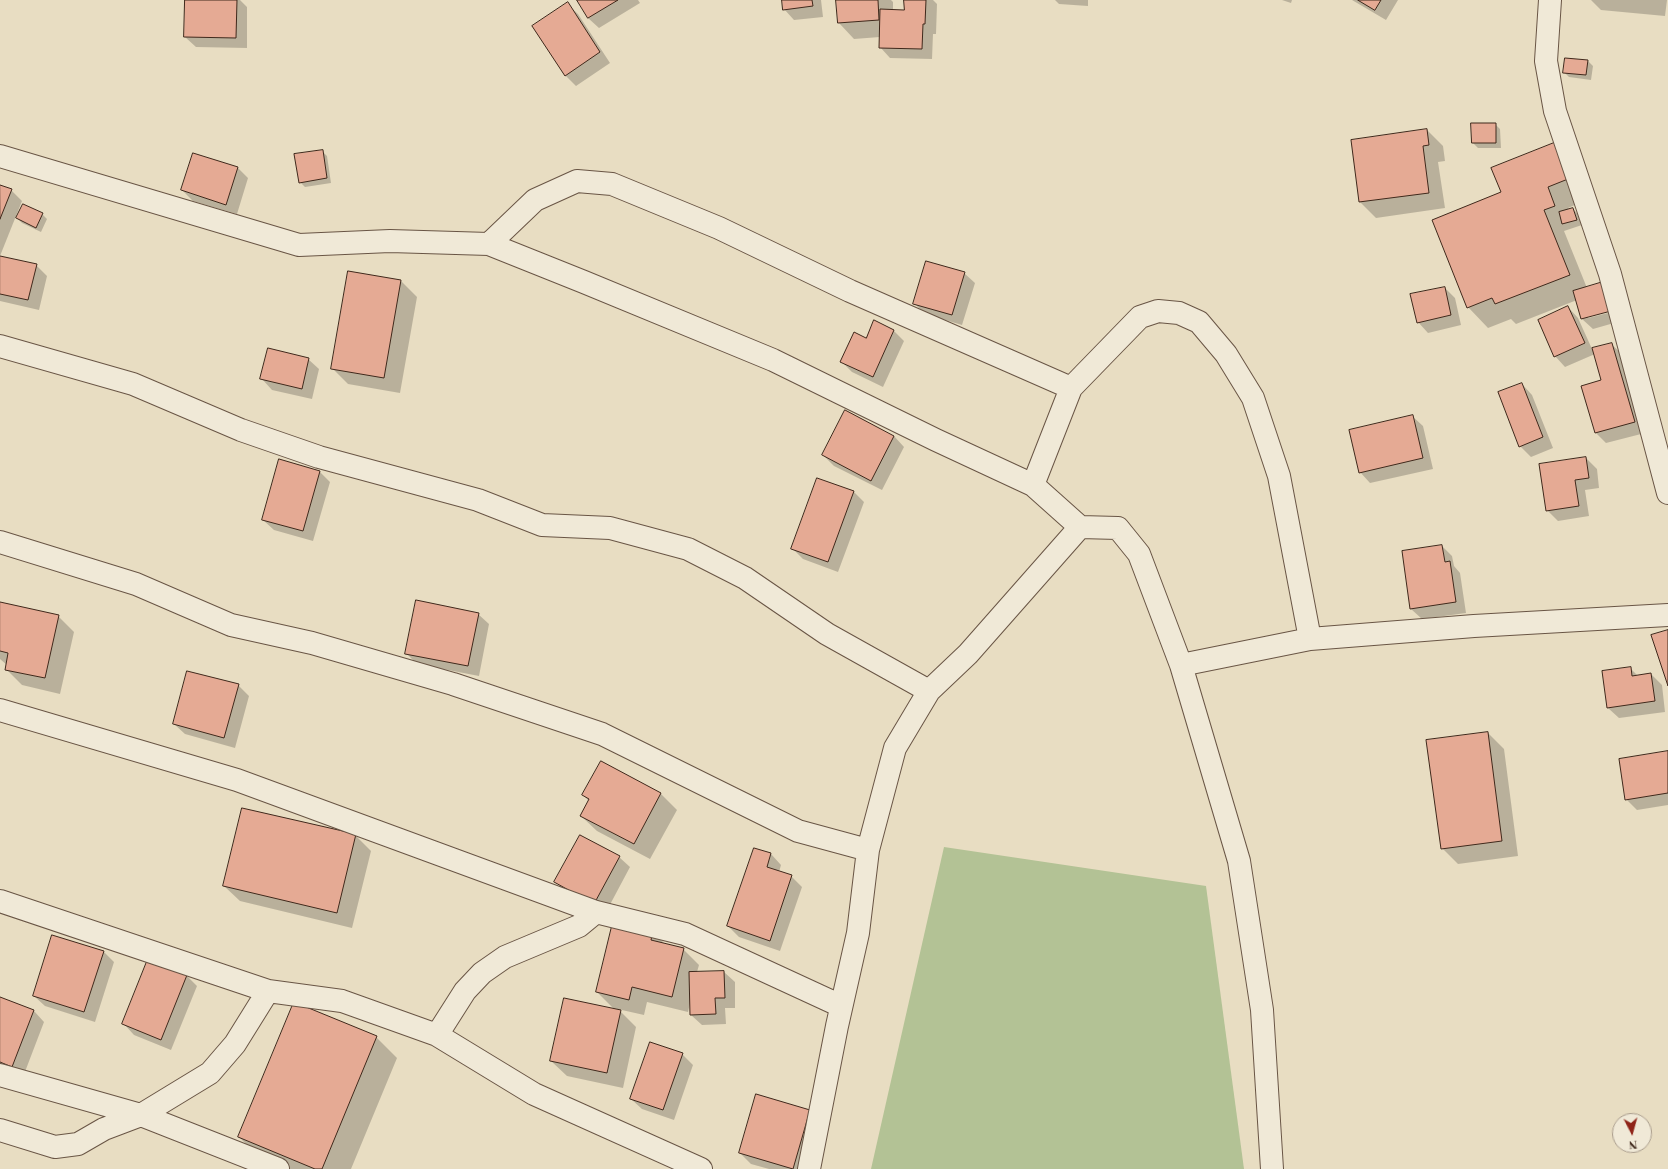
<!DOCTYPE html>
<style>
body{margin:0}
#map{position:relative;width:1668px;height:1169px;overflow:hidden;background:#e8ddc2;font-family:"Libre Bodoni",serif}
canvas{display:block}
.north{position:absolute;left:1612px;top:1113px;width:40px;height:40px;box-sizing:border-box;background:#f0e9d7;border:1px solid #a99c8c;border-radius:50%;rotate:174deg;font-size:11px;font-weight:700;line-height:16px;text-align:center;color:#3f281b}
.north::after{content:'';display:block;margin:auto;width:14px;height:18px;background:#8f2418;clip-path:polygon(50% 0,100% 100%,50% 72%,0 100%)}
</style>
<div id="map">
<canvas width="1668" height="1169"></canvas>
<div class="north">N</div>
</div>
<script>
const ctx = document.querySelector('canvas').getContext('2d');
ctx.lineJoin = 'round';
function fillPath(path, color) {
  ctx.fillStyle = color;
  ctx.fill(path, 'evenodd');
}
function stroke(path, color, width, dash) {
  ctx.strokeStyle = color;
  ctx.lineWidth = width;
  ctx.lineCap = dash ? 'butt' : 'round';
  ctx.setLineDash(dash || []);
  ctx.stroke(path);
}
const green = new Path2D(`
 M944,847L1206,886L1244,1169H871Z`);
const shadow = new Path2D(`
 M186,0H240L247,7V48L196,47L185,37Z
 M578,0H638L640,3L599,28L588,18Z
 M783,0H821L823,17L794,20L784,9Z
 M837,0H891L893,2V10L905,11V0H933L937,4L936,34H933L932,59L890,58L880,47V37L854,39L839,23Z
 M1055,0H1088V6L1059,4Z
 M1282,0H1292L1291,3Z
 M1352,0H1398L1386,20Z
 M1591,0H1667L1665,16L1601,10Z
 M567,4L578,14L610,63L576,86L565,75Z
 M1588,61L1593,66L1591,80L1569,77L1564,72Z
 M1495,124L1500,129L1501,148H1478L1473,143Z
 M1427,130L1443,146L1445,161L1438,162L1445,208L1376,218L1360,202L1352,141Z
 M1559,142L1580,163L1593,197L1568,208L1569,210L1573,209L1578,214L1582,225L1564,231L1587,288L1602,284L1613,294L1621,321L1593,329L1582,319L1577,300L1516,324L1511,319L1488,328L1468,307L1433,220L1502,193L1493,169ZM1615,309L1616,311L1588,318V316Z
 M322,151L327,156L331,183L305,187L300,182Z
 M238,168L248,178L237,214L193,201L182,190Z
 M0,186L11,190L22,201L0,256Z
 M42,214L47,219L41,232L22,223L17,218Z
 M0,257L36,265L47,276L39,310L0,301Z
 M348,272L401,281L417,297L400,393L348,384L332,368Z
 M964,273L975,283L962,325L925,314L914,303Z
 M1445,288L1455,298L1461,325L1428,333L1418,322Z
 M1568,307L1578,318L1592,349L1611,344L1622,354L1645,433L1606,443L1596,433L1583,386L1602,380L1595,354L1565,367L1555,356Z
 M894,331L904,341L883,387L852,372L841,361L866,339Z
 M308,359L319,369L312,399L272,390L262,379Z
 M1522,384L1532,395L1553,448L1531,457L1520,446Z
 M1412,416L1423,426L1433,469L1370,483L1360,472Z
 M894,436L904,447L882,490L834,466L823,455Z
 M1586,458L1597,469L1599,488L1585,490L1589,516L1558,521L1547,510Z
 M320,472L330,482L313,541L274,530L263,520Z
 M854,492L864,502L838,572L803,559L792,548Z
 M1442,546L1452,556L1454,566L1460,573L1466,613L1422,619L1411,609Z
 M0,603L58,616L74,632L60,694L22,685L6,669L7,665L0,659Z
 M478,614L489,624L479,676L417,664L406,653Z
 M1630,668L1638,676L1651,674L1662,685L1665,712L1619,718L1608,708Z
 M238,685L249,696L235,748L185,734L174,724Z
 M1488,733L1504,749L1518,856L1458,864L1442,848Z
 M1668,752V805L1637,810L1626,799Z
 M601,762L661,794L677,810L650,859L597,831L581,816L589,801L583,795Z
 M355,835L371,851L352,928L240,901L224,886Z
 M754,849L771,854L781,865L779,872L791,876L802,887L780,951L739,937L728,926Z
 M619,857L630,867L605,914L566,893L556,882Z
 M653,932L666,945L683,949L699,965L697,972H724L735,982V1008H725L726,1024L702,1025L691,1015L690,1003L688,1012L647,1002L644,1015L613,1008L597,992Z
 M103,951L114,962L95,1022L45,1006L34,996Z
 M186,975L197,986L171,1050L134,1035L124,1024Z
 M0,998L34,1011L44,1022L23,1077L0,1068Z
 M619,1010L636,1027L623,1088L567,1076L551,1061Z
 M376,1037L397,1058L351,1169H287L260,1158L239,1137Z
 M682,1054L693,1065L674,1120L642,1109L631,1099Z
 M809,1111L806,1169H769L751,1164L740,1153Z`);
const building = new Path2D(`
 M185,0H237L236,38L184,37Z
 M577,0H618L588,18Z
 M782,0H812L813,6L783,10Z
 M836,0H878L879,20L838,23Z
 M904,0H926L925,24H923L922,49L879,48L880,9L904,10Z
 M1358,0H1381L1375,10Z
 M568,2L600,52L565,76L532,26Z
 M1565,58L1588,60L1586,75L1563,73Z
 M1471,123H1496V143H1472Z
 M1427,129L1429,145L1423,146L1429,193L1359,202L1351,140Z
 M1559,141L1573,177L1548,187L1555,206L1544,210L1570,275L1495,304L1492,298L1467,308L1432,220L1501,192L1491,168Z
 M323,150L327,178L299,183L294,154Z
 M193,153L238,167L226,205L181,190Z
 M0,185L12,189L0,219Z
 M23,204L43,213L36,228L16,218Z
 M1573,208L1577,220L1562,224L1559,212Z
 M0,256L37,264L28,300L0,294Z
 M926,261L965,272L952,315L913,304Z
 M348,271L401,280L384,378L331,369Z
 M1603,282L1611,311L1581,319L1573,291Z
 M1445,287L1451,315L1417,323L1410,294Z
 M1568,306L1585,343L1554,357L1538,320Z
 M874,320L894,330L873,377L840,362L854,332L866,338Z
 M1612,343L1635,422L1595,433L1581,386L1601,380L1592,348Z
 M268,348L309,358L302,389L260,379Z
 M1522,383L1543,437L1519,447L1498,392Z
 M845,410L894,436L871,481L822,455Z
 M1413,415L1423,458L1359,473L1349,430Z
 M1586,457L1589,478L1575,480L1579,506L1546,511L1539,464Z
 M279,459L320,471L303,531L262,520Z
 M817,478L854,491L828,562L791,549Z
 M1442,545L1445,562L1450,561L1456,602L1410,609L1402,551Z
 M416,600L479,613L468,666L405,654Z
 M0,602L59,615L45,678L5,670L8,653L0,651Z
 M1668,630V686L1651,635Z
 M1631,667L1632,676L1651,673L1655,701L1607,708L1602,671Z
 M187,671L239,684L224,738L173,724Z
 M1488,732L1502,841L1441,849L1426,740Z
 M1668,751V793L1625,800L1619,759Z
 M601,761L661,793L634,844L580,816L589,799L582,795Z
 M242,808L356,834L337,913L223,886Z
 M580,835L620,856L594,904L554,882Z
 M754,848L771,853L767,867L792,875L770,941L727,926Z
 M613,922L653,931L651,940L684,948L672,997L632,987L629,1000L596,992Z
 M52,935L104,951L84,1012L33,996Z
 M148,959L187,975L161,1040L122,1024Z
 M724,971L725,998H715L716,1014L690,1015L689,972Z
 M0,997L34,1010L12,1067L0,1062Z
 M564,998L621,1010L607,1073L550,1061Z
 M294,1002L377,1036L322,1169H315L238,1137Z
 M650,1042L683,1053L663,1110L630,1099Z
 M756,1094L810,1110L793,1169L739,1153Z`);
const street = new Path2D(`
 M1550,0L1546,61L1555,111L1610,274L1668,493
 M0,156L299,245L390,241L489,244L584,282L773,360L936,440L1033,485L1080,527L1118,528L1139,554L1181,665L1239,861L1262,1010L1272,1169
 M489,244L535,200L577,181L612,184L719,228L850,291L1071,388
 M0,346L133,384L241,430L319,457L478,500L542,525L610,528L688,549L745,578L827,634L929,691
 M1033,485L1071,388L1140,317L1158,311L1179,313L1199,322L1226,354L1253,398L1279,476L1310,639
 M0,542L136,584L231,625L312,643L453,684L602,734L798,831L868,850
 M1181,665L1310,639L1474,626L1668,615
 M0,710L237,780L596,912L685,934L841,1006
 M0,901L268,991L342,1001L437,1035L534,1094L701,1169
 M437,1035L465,991L482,973L505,957L579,926L596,912
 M0,1075L141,1115L278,1169
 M0,1130L55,1147L78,1144L104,1129L141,1115L210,1073L235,1044L268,991
 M809,1169L837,1026L858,933L868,850L895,748L929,691L968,654L1080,527`);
fillPath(green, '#b3c295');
fillPath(shadow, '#0003');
fillPath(building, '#e5aa94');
stroke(building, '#3f281b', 1);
stroke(street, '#695545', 24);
stroke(street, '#f0e9d7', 22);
</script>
